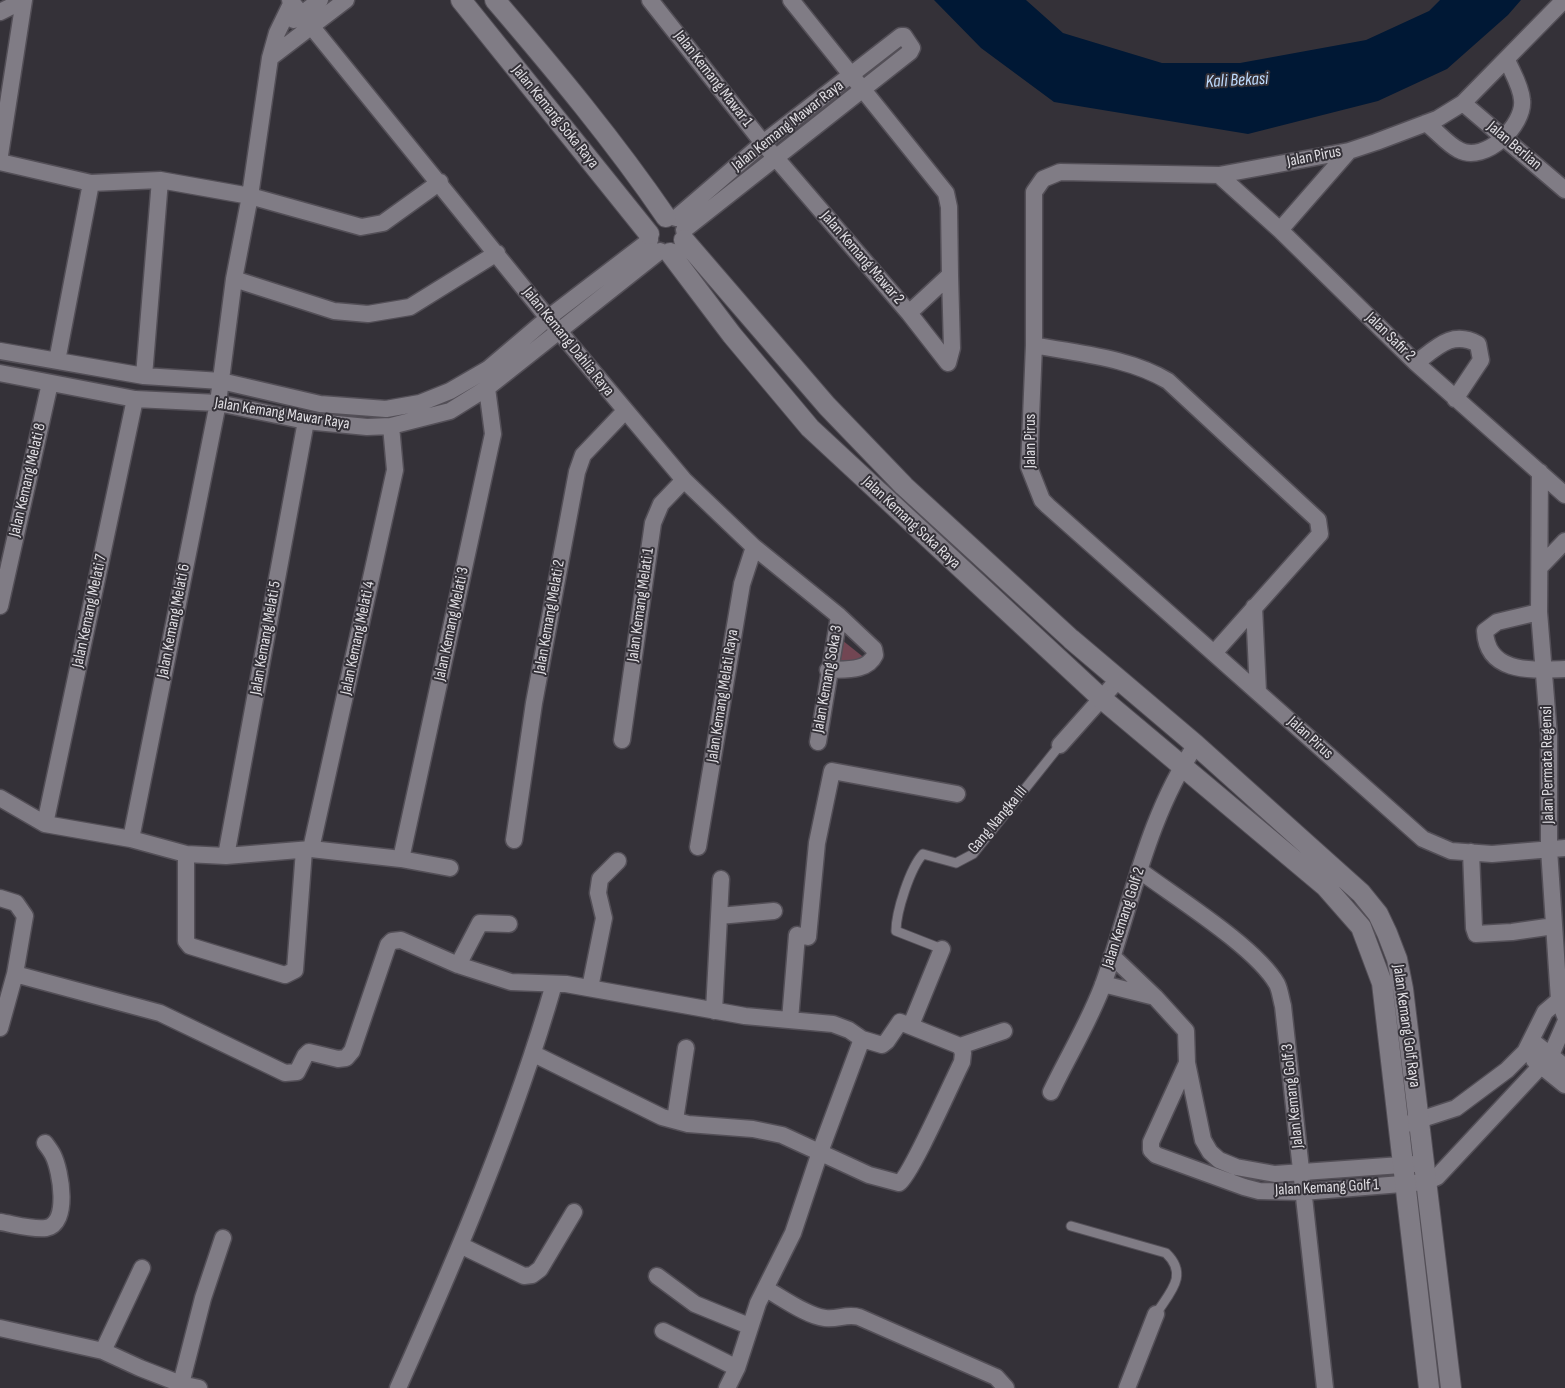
<!DOCTYPE html>
<style>
body{margin:0}
canvas{display:block;background:#343138}
</style>
<canvas width="1565" height="1388"></canvas>
<script>
const ctx = document.querySelector('canvas').getContext('2d');
ctx.lineJoin = 'round';
function fillPath(path, color) {
  ctx.fillStyle = color;
  ctx.fill(path, 'evenodd');
}
function stroke(path, color, width, dash) {
  ctx.strokeStyle = color;
  ctx.lineWidth = width;
  ctx.lineCap = dash ? 'butt' : 'round';
  ctx.setLineDash(dash || []);
  ctx.stroke(path);
}
function label(font, color, halo, rows, align = 'center') {
  ctx.font = font + ' "Sofia Sans Condensed",sans-serif';
  ctx.lineWidth = 4;
  ctx.setLineDash([]);
  ctx.textBaseline = 'middle';
  ctx.strokeStyle = halo;
  ctx.fillStyle = color;
  for (const [text, x, y, turn = 0] of rows) {
    ctx.save();
    ctx.translate(x, y);
    ctx.rotate((+turn || 0) * Math.PI / 180);
    ctx.textAlign = isNaN(turn) ? turn : align;
    if (halo) ctx.strokeText(text, 0, 0);
    ctx.fillText(text, 0, 0);
    ctx.restore();
  }
}
const green = new Path2D(`
 M842,640L867,660L838,661Z`);
const water = new Path2D(`
 M934,0H1026L1063,33L1162,63H1240L1366,40L1429,11L1440,0H1521L1508,15L1447,69L1378,101L1248,134L1054,102L981,48Z`);
const service = new Path2D(`
 M942,949L896,931C896,912 910,868 923,854L956,863L973,854L1060,745
 M1071,1226L1166,1253C1189,1275 1170,1292 1156,1314`);
const minor = new Path2D(`
 M290,0L548,318L684,480L754,547L839,616L874,649L875,655C867,672 845,669 828,670
 M650,0L763,143L909,313L950,275L949,207L946,193L791,0
 M1564,0L1463,103L1437,119L1376,142L1349,151L1219,175L1060,172L1043,179L1034,192V345L1029,467L1042,500L1048,506L1423,839L1451,851L1492,854L1565,848
 M0,12L24,0
 M294,20L320,0
 M270,58L346,0
 M1463,103L1565,190
 M1426,123C1437,131 1447,144 1459,150C1485,164 1525,125 1522,100C1521,86 1512,72 1507,60
 M0,155L24,0
 M0,162L91,183L160,180L250,196L361,227L383,223L440,182
 M1219,175L1280,230L1416,363L1565,495
 M676,218L763,143L901,36H904L912,48L910,52L684,230
 M1280,230L1349,151
 M234,279L334,311L368,314L410,307L497,253
 M909,313L948,363L952,348L950,275
 M1034,345C1078,354 1128,357 1168,381L1318,520L1320,534L1214,653
 M0,351L144,376L221,381L320,404L386,409L420,403L450,391L488,369L548,318L650,240
 M57,361L91,183
 M1416,363C1437,347 1452,330 1478,344L1481,360L1455,399
 M0,373L135,399L218,403L306,421L367,427L391,426L450,411L487,388L660,251
 M144,376L160,180
 M1540,472L1539,612L1549,736V849L1559,1000L1565,1016
 M1541,566L1565,541
 M0,606L50,383
 M1254,607L1258,692
 M1539,612L1497,622L1485,631C1487,674 1532,670 1565,669
 M622,740L653,523L661,504L684,480
 M818,742L839,616
 M1060,745L1117,681
 M0,798L45,824L131,839L186,854L226,856L311,849L401,859L450,868
 M45,824L135,399
 M131,839L218,403L234,279L250,196L270,58L277,33L292,2
 M514,840L534,703L577,472L583,455L625,411
 M698,847L742,584L754,547
 M311,849L395,470L391,426
 M1471,852L1474,928L1476,934L1512,932L1554,926
 M186,854V941L190,946L285,975L295,970L304,850
 M226,856L306,421
 M401,859L493,434L487,388
 M1139,870C1175,897 1256,947 1277,984C1280,990 1281,999 1283,1006L1325,1388
 M0,898L16,903L25,916L15,974L0,1028
 M719,916L774,911
 M1112,956L1155,997L1186,1031L1187,1063L1203,1140L1210,1152L1219,1160L1236,1167L1275,1174L1415,1164
 M458,965L480,923L509,924
 M15,974L160,1013L285,1073L297,1072L305,1056L309,1052L338,1059L346,1058L352,1051L388,945L392,941L401,940L458,965L511,982L566,984L745,1016L833,1024L849,1030L862,1039L882,1045L887,1041L900,1022L960,1046L963,1053L962,1062C953,1080 910,1177 899,1183L869,1175L782,1135L753,1129L688,1124L662,1117L534,1054
 M1103,984L1155,997
 M590,988L604,918L598,893L600,879L618,861
 M714,1011L721,879
 M790,1020L797,935L808,937L817,843L832,771L957,794
 M911,1025L942,949
 M1531,1040L1565,1067
 M960,1046L1004,1031
 M1534,1060L1565,1085
 M1187,1063L1151,1142V1150L1156,1155L1244,1187L1259,1191L1303,1192L1426,1182L1437,1177L1551,1055L1565,1023
 M1051,1092C1068,1056 1091,1019 1104,982C1132,902 1148,815 1196,745
 M675,1120L686,1048
 M1407,1124L1456,1108L1507,1070L1525,1052L1545,1012L1559,1000
 M0,1222C13,1224 33,1230 46,1228C70,1224 61,1171 53,1155C51,1151 48,1147 45,1143
 M462,1246L524,1276L532,1275L540,1269L574,1212
 M657,1276L695,1304L749,1326
 M766,1289C781,1297 807,1316 825,1318C837,1320 847,1313 859,1317L996,1377L1006,1388
 M0,1328L103,1351L140,1368L181,1384L199,1388
 M663,1331L737,1368
 M103,1351L142,1268
 M181,1384L203,1298L223,1238
 M398,1388C457,1256 514,1123 554,984
 M727,1388L737,1368L758,1303L793,1233L820,1152L862,1039
 M1127,1388L1156,1314`);
const tertiary = new Path2D(`
 M461,0L649,234
 M495,0C555,70 614,141 666,217
 M684,240L827,406L904,486L1071,639L1196,745L1361,893L1378,914L1387,933L1397,959L1403,989L1451,1388
 M670,253L732,335L810,428L1101,698L1325,886L1361,927L1382,983L1429,1388`);
const streetNames = [
 ["Jalan Kemang Mawar 1",713,79,52],
 ["Jalan Kemang Soka Raya",555,117,51],
 ["Jalan Kemang Mawar Raya",788,126,-38],
 ["Jalan Berlian",1514,146,40],
 ["Jalan Pirus",1314,157,-11],
 ["Jalan Kemang Mawar 2",862,258,49],
 ["Jalan Safir 2",1390,337,44],
 ["Jalan Kemang Dahlia Raya",568,342,51],
 ["Jalan Kemang Mawar Raya",282,414,9],
 ["Jalan Pirus",1031,441,-90],
 ["Jalan Kemang Melati 8",28,480,-77],
 ["Jalan Kemang Soka Raya",911,523,43],
 ["Jalan Kemang Melati 1",641,605,-82],
 ["Jalan Kemang Melati 7",90,611,-78],
 ["Jalan Kemang Melati 2",550,617,-80],
 ["Jalan Kemang Melati 6",174,621,-79],
 ["Jalan Kemang Melati 3",452,624,-78],
 ["Jalan Kemang Melati 5",266,638,-80],
 ["Jalan Kemang Melati 4",358,638,-78],
 ["Jalan Kemang Soka 3",828,679,-80],
 ["Jalan Kemang Melati Raya",723,696,-81],
 ["Jalan Pirus",1310,738,42],
 ["Jalan Permata Regensi",1548,765,-91],
 ["Gang Nangka III",998,820,-50],
 ["Jalan Kemang Golf 2",1124,918,-72],
 ["Jalan Kemang Golf Raya",1406,1026,82],
 ["Jalan Kemang Golf 3",1293,1096,-96],
 ["Jalan Kemang Golf 1",1327,1188,-3]
];
const waterNames = [
 ["Kali Bekasi",1237,81,-3]
];
fillPath(green, '#724653');
fillPath(water, '#001835');
stroke(service, '#534f57', 11);
stroke(minor, '#534f57', 19);
stroke(tertiary, '#534f57', 22);
stroke(service, '#807c85', 9);
stroke(minor, '#807c85', 16);
stroke(tertiary, '#807c85', 20);
label('16px', '#e0dee3', '#343138', streetNames);
label('italic 18px', '#bfdcff', '#343138', waterNames);
</script>
